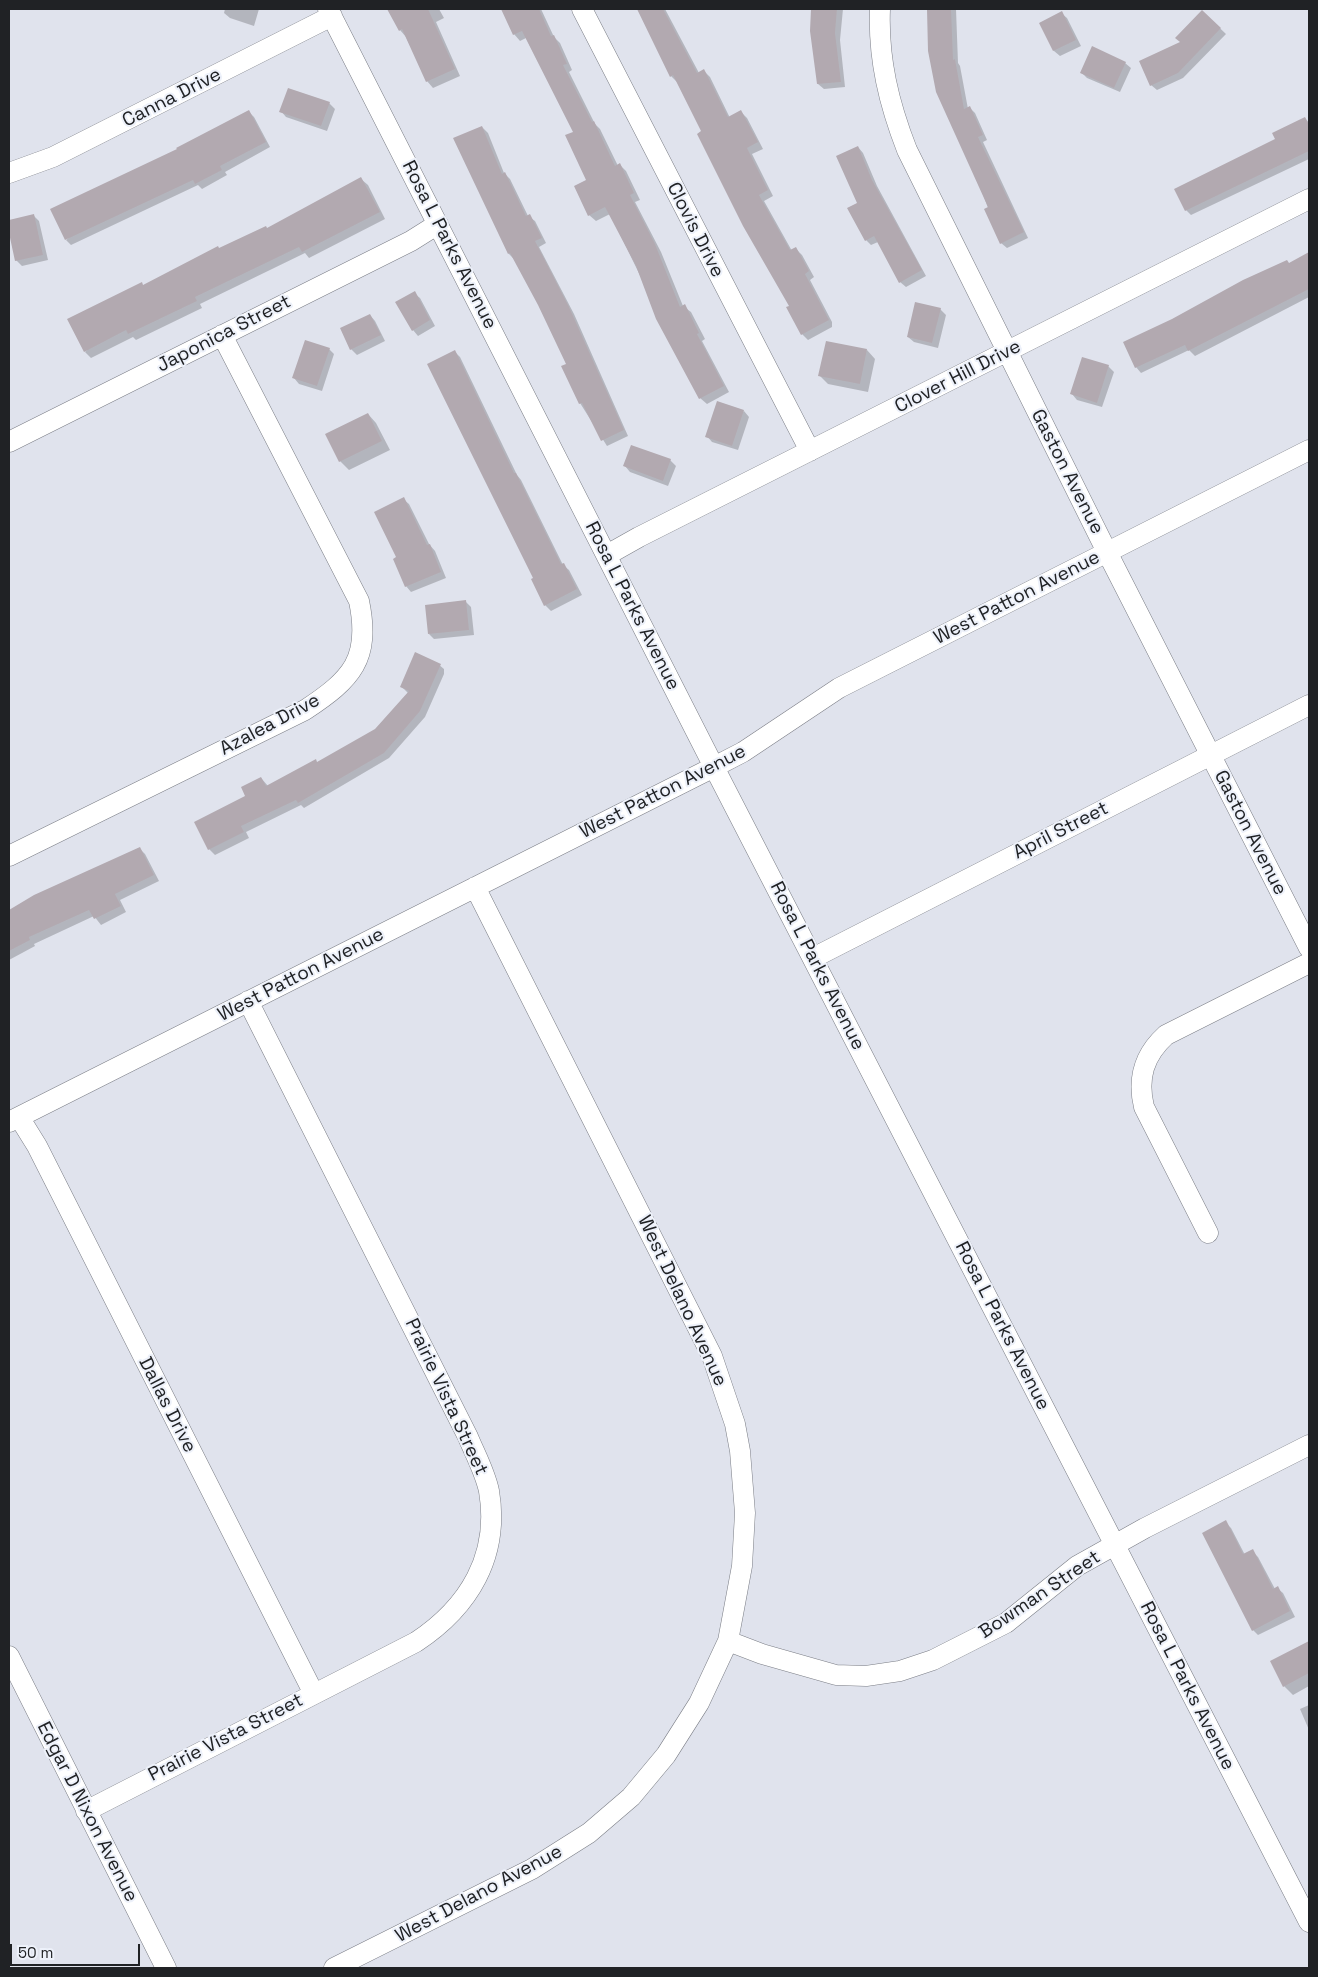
<!DOCTYPE html>
<style>
body{margin:0}
#map{position:relative;width:1318px;height:1977px;overflow:hidden;background:#e0e3ed;font-family:"Space Grotesk",sans-serif}
canvas{display:block}
.frame{position:absolute;inset:0;border:10px solid #202225;pointer-events:none}
.scale{position:absolute;left:10px;top:1944px;width:130px;height:22px;box-sizing:border-box;border:2px solid #202225;border-top:0;padding-left:6px;font-size:15px;line-height:18px;white-space:nowrap;color:#202225;-webkit-text-stroke:4px #edf1fa;paint-order:stroke}
</style>
<div id="map">
<canvas width="1318" height="1977"></canvas>
<div class="frame"></div>
<div class="scale">50 m</div>
</div>
<script>
const ctx = document.querySelector('canvas').getContext('2d');
ctx.lineJoin = 'round';
function fillPath(path, color) {
  ctx.fillStyle = color;
  ctx.fill(path, 'evenodd');
}
function stroke(path, color, width, dash) {
  ctx.strokeStyle = color;
  ctx.lineWidth = width;
  ctx.lineCap = dash ? 'butt' : 'round';
  ctx.setLineDash(dash || []);
  ctx.stroke(path);
}
function label(font, color, halo, rows, align = 'center') {
  ctx.font = font + ' "Space Grotesk",sans-serif';
  ctx.lineWidth = 4;
  ctx.setLineDash([]);
  ctx.textBaseline = 'middle';
  ctx.strokeStyle = halo;
  ctx.fillStyle = color;
  for (const [text, x, y, turn = 0] of rows) {
    ctx.save();
    ctx.translate(x, y);
    ctx.rotate((+turn || 0) * Math.PI / 180);
    ctx.textAlign = isNaN(turn) ? turn : align;
    if (halo) ctx.strokeText(text, 0, 0);
    ctx.fillText(text, 0, 0);
    ctx.restore();
  }
}
const shadow = new Path2D(`
 M225,9H259L254,26L230,18L224,13Z
 M389,9H439L444,18L436,22L460,76L433,88L427,81L406,37L400,30Z
 M502,9H541L554,37L560,43L572,70L569,72L595,124L600,129L618,166L620,165L626,171L640,200L635,202L661,252L683,306L691,312L705,339L702,341L729,392L707,404L700,398L610,214L596,221L589,215L588,181L574,132L526,38L520,41L514,34Z
 M639,9H665L699,73L704,71L710,77L730,118L741,112L747,118L763,149L752,154L773,196L764,201L792,251L796,249L802,255L814,277L810,280L832,322V327L808,340L802,334L790,306L677,82L671,76Z
 M813,9H843L840,40L845,87L824,89L818,84L811,31Z
 M928,9H956L958,63L960,66L968,109L970,108L975,113L987,140L983,142L1028,238L1007,248L1001,243L930,51Z
 M1202,11L1226,34L1183,78L1157,90L1151,85Z
 M1061,13L1067,18L1081,46L1060,56L1054,51L1040,23Z
 M1125,63L1131,68L1120,92L1087,78L1082,73Z
 M329,103L335,109L327,131L286,117L281,111Z
 M248,111L254,117L270,147L225,172L227,175L202,189L198,185L71,245L66,240L179,150Z
 M1305,118L1309,123V159L1191,215L1186,210Z
 M482,127L488,133L504,173L510,179L528,216L535,221L546,243L539,247L574,314L628,436L607,446L580,403L567,365L539,304L515,260L509,254Z
 M858,147L863,153L877,186L926,276L906,287L900,282L878,242L871,245L866,240L859,203Z
 M361,179L368,185L385,219L309,258L305,253L200,304L202,308L136,340L133,337L91,358L85,352L143,286L267,229Z
 M34,216L39,221L48,260L22,266L16,260L9,221Z
 M1309,253V297L1195,356L1189,350L1141,373L1136,367L1289,264Z
 M414,293L420,298L435,326L418,336L413,330Z
 M940,309L946,315L938,348L914,342L908,337Z
 M370,315L375,321L385,341L357,355L351,349Z
 M329,349L334,354L322,391L299,384L294,378Z
 M867,350L875,359L868,392L828,384L820,376Z
 M454,351L460,357L517,475L521,480L563,565L569,570L582,595L551,611L545,605L534,579Z
 M1108,366L1114,372L1102,407L1077,400L1072,394Z
 M744,411L749,417L738,450L712,442L707,436Z
 M368,414L376,423L390,450L349,470L340,461Z
 M670,460L676,466L668,486L630,472L625,466Z
 M403,499L409,504L429,544L435,551L446,578L411,592L406,586L398,558Z
 M466,602L471,607L474,635L434,639L429,634Z
 M438,664L444,669V674L425,717L389,758L304,808L301,805L246,832L249,838L215,855L209,849L261,778L268,786L318,763L376,730L408,693L402,687Z
 M139,848L145,854L159,881L120,900L126,912L101,925L94,916L34,944L35,946L9,960V911L35,896Z
 M1225,1522L1231,1528L1245,1555L1252,1551L1258,1557L1275,1589L1277,1588L1283,1593L1295,1617L1258,1635L1253,1630Z
 M1309,1643V1686L1293,1695L1284,1686L1272,1662Z
 M1309,1705V1730L1300,1709Z`);
const building = new Path2D(`
 M387,9H428L455,69L426,82L402,29L399,31Z
 M501,9H539L551,36L554,35L567,64L563,65L592,122L594,121L615,166L620,163L634,193L630,195L655,244L680,307L685,304L699,333L697,334L724,386L699,399L656,319L636,266L605,207L588,216L574,186L586,180L565,135L573,132L522,31L513,35Z
 M637,9H663L697,73L704,69L728,117L741,110L758,142L747,148L768,190L759,195L790,250L796,247L809,271L805,274L829,320L801,335L786,307L789,306L743,226L697,134L701,131L673,75L670,77Z
 M811,9H837L835,33L841,82L817,84L810,31Z
 M927,9H951L953,60L955,59L964,109L970,106L983,135L978,137L1024,232L1000,244L984,209L988,207L936,92L928,51Z
 M1202,10L1221,28L1178,73L1150,86L1139,61L1180,42L1175,38Z
 M1062,11L1076,40L1053,51L1039,23Z
 M1092,46L1126,62L1114,88L1080,73Z
 M288,88L330,102L321,126L279,112Z
 M249,110L266,142L220,166L222,170L195,184L193,180L65,240L50,209L177,149L176,148Z
 M1305,117L1309,125V151L1185,211L1174,189L1275,139L1272,133Z
 M482,126L502,174L505,172L526,216L530,214L542,238L535,241L569,307L624,430L601,441L582,403L579,404L561,366L566,364L538,305L510,253L508,254L453,138Z
 M858,146L872,180L922,270L899,283L874,236L865,241L847,208L857,203L836,156Z
 M361,177L380,212L302,252L299,247L195,297L197,301L128,334L126,330L84,352L67,319L142,282L143,285L218,246L219,248L266,226L267,228Z
 M34,214L43,255L15,261L9,233V220Z
 M1309,252V289L1188,351L1185,345L1135,368L1123,342L1172,319L1243,280L1287,260L1289,263Z
 M415,291L430,320L412,331L395,302Z
 M915,302L941,308L932,343L907,337Z
 M370,314L381,335L350,350L340,328Z
 M305,340L330,348L317,386L292,378Z
 M826,341L867,349L860,384L818,376Z
 M455,350L514,473H516L561,564L564,563L577,589L544,606L531,579L533,578L427,364Z
 M1082,357L1109,365L1097,403L1070,394Z
 M717,401L744,410L732,446L705,437Z
 M368,413L382,441L339,462L325,434Z
 M631,445L671,459L663,481L623,466Z
 M404,497L427,545L430,544L441,572L405,587L393,559L396,557L374,512Z
 M466,600L469,630L428,634L425,605Z
 M415,652L441,664L420,711L384,753L298,803L296,800L241,826L244,832L208,850L194,822L245,796L241,787L261,777L266,786L316,759L317,762L375,729L409,691L400,687Z
 M140,847L154,875L115,894L121,906L94,919L89,910L29,937L30,940L9,951V910L34,895Z
 M1226,1520L1243,1554L1253,1549L1273,1589L1278,1586L1290,1611L1252,1631L1202,1533Z
 M1309,1641V1673L1283,1687L1270,1661Z`);
const minor = new Path2D(`
 M328,9L714,767L1309,1922
 M582,9L810,451
 M880,9C878,59 889,104 907,150L1107,552L1309,948
 M9,173L53,157L332,16
 M9,442L411,241L438,224
 M607,555L639,537L1309,199
 M9,856L305,710C352,679 371,659 359,601L222,335
 M813,958L1309,705
 M19,1117L37,1146L314,1694
 M9,1122L714,767L743,752L839,688L1309,450
 M1208,1233L1144,1107C1137,1078 1144,1055 1166,1035L1309,963
 M728,1641L762,1654L836,1675L866,1676L900,1671L933,1660L1006,1623L1077,1566L1145,1528L1309,1445
 M9,1656L166,1968
 M86,1811L416,1642C469,1607 500,1556 489,1491C485,1472 475,1454 468,1437L248,1001
 M334,1968L532,1869L589,1833L631,1797L666,1755L699,1703L728,1641L742,1566L745,1513L740,1451L735,1424L712,1356L475,887`);
const streetNames = [
 ["Canna Drive",172,98,-27],
 ["Clovis Drive",695,230,63],
 ["Rosa L Parks Avenue",449,245,63],
 ["Japonica Street",224,334,-27],
 ["Clover Hill Drive",958,377,-27],
 ["Gaston Avenue",1067,472,63],
 ["West Patton Avenue",1017,598,-27],
 ["Rosa L Parks Avenue",632,606,63],
 ["Azalea Drive",270,725,-28],
 ["West Patton Avenue",663,792,-27],
 ["April Street",1061,831,-27],
 ["Gaston Avenue",1250,833,63],
 ["Rosa L Parks Avenue",817,966,63],
 ["West Patton Avenue",301,975,-27],
 ["West Delano Avenue",682,1301,65],
 ["Rosa L Parks Avenue",1002,1326,63],
 ["Prairie Vista Street",446,1397,65],
 ["Dallas Drive",167,1405,63],
 ["Bowman Street",1040,1595,-34],
 ["Rosa L Parks Avenue",1187,1686,63],
 ["Prairie Vista Street",226,1738,-27],
 ["Edgar D Nixon Avenue",87,1812,63],
 ["West Delano Avenue",479,1894,-28]
];
fillPath(shadow, '#0003');
fillPath(building, '#b2a9b0');
stroke(minor, '#7a7d85', 21);
stroke(minor, '#fff', 20);
label('19px', '#202225', '#edf1fa', streetNames);
</script>
